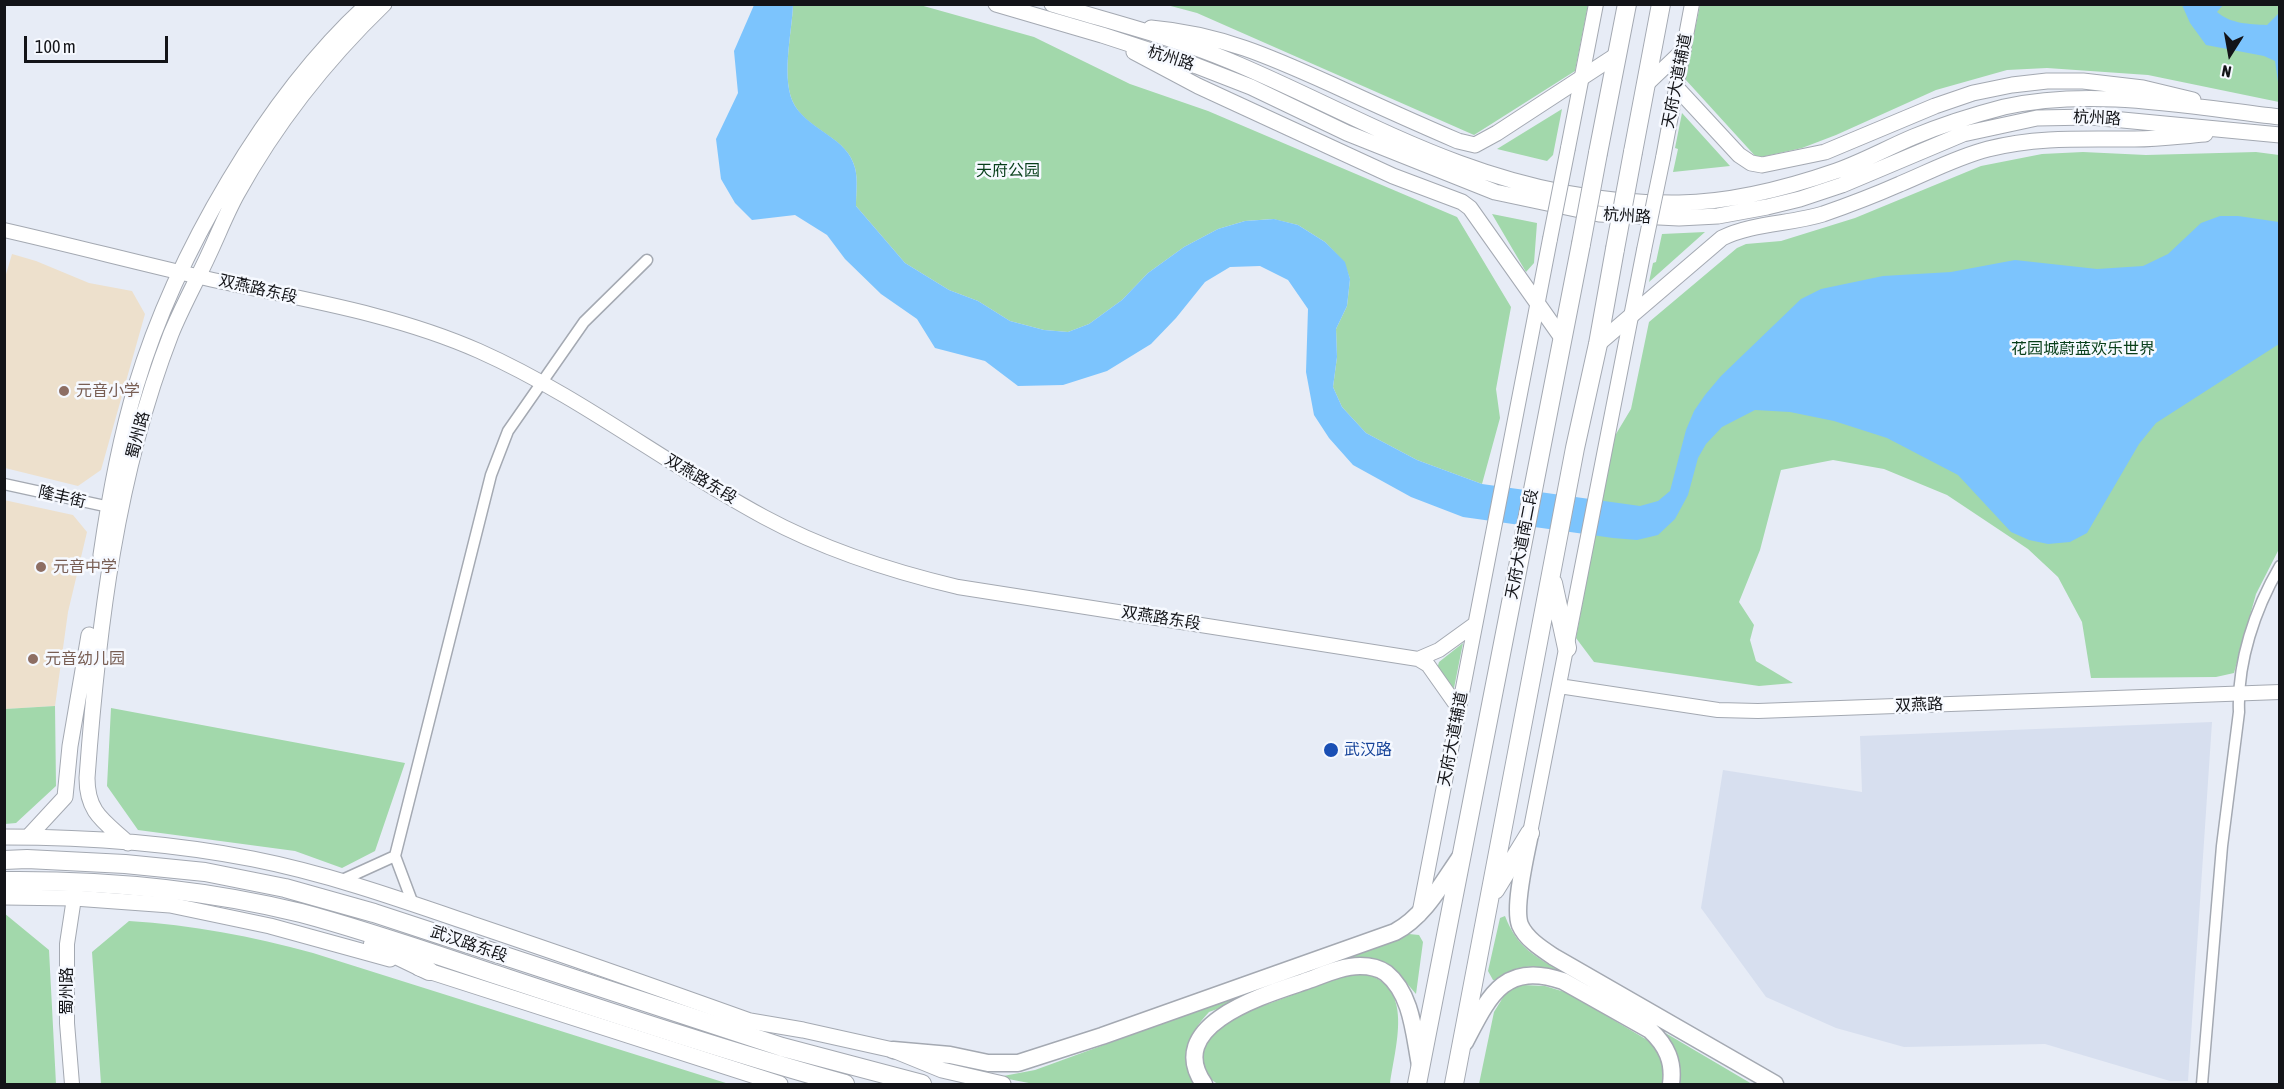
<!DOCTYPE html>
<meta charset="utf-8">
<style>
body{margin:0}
#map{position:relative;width:2284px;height:1089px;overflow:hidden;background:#e7ecf6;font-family:"Asap Condensed",sans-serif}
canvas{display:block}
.frame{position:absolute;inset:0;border:6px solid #131418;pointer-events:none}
.north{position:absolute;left:2200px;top:24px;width:60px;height:60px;-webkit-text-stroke:4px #f6f9ff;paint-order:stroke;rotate:191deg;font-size:16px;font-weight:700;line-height:24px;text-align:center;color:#131418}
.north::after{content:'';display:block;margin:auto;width:21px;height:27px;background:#131418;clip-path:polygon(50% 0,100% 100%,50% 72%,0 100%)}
.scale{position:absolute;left:24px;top:36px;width:144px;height:27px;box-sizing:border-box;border:3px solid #131418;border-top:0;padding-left:8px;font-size:18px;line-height:21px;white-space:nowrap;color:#131418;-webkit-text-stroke:4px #f6f9ff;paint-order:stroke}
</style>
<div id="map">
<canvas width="2284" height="1089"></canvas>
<div class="frame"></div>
<div class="north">N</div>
<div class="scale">100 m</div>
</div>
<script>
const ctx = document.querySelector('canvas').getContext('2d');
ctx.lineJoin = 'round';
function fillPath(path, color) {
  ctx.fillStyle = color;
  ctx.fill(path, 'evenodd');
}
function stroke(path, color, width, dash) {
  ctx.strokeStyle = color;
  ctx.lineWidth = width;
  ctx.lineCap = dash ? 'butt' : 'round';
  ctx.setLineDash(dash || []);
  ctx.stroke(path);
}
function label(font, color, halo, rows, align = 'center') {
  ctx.font = font + ' "Asap Condensed","Noto Sans SC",sans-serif';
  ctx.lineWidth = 5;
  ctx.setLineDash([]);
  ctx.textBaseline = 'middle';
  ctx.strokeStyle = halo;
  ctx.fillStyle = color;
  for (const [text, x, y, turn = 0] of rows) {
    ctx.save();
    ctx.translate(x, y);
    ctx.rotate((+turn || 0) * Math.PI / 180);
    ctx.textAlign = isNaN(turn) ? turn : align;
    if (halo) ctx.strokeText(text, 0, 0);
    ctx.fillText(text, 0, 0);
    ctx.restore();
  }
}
const built = new Path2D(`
 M2212,722L2188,1081H2170L2045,1044L1904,1047L1836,1028L1766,997L1701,908L1723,770L1862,792L1860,736Z`);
const education = new Path2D(`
 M12,254L36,261L89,283L132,291L145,314L101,470L78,486L5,468L4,281Z
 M4,500L73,515L87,532L68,612L55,706L5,709Z`);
const green = new Path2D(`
 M793,5H920L1034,37L1130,84L1208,111L1457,217L1511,307L1496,389L1500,418L1482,484L1417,460L1366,433L1342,407L1333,387L1337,357L1336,329L1347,306L1350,279L1344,262L1325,242L1298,225L1273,219L1245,221L1218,229L1184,247L1148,273L1122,300L1089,324L1068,332L1044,330L1010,321L978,301L949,290L905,263L856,206C856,194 858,179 855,168C848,138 810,131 795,106C780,81 792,33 793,5Z
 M1167,5L1588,4V5L1575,71L1474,135L1197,13Z
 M1700,5H2279V102L2148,75L2047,68L2007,70L1936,90L1836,135L1802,148L1757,158L1685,79Z
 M1562,109L1553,155L1547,161L1497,149Z
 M1682,113L1730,166L1673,172L1678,149L1675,148Z
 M2083,152L2146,155L2256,152L2279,155V549L2256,594L2234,673L2216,677L2091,678L2082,622L2058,577L2028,549L1947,495L1884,469L1833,460L1781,470L1760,550L1739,602L1754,625L1750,640L1756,661L1793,683L1759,686L1594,662L1576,638L1613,439L1631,409L1649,322L1737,248L1746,244L1781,241L1855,218L1981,166L2042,154Z
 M1492,214L1537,223L1534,263L1526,272Z
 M1705,232L1649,282L1653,263L1656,262L1662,234Z
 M1463,643L1453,693L1437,669L1439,662Z
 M55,706L56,786L16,823L5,824V709Z
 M111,708L405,763L375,851L342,868L295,851L138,830L107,786Z
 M4,913L49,950L56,1084H5Z
 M1505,916C1518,949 1534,955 1563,973C1535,967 1521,960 1497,981L1493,980L1488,971L1500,918Z
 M129,921C192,925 252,936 313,953L729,1084H101L92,952Z
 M1409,934L1419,935L1423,942L1416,994C1395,969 1392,962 1358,958L1209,1012C1182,1041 1191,1049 1197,1084H1034L998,1077L1035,1070Z
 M1355,972C1417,980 1396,1041 1390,1084H1218C1200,1074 1198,1052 1209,1035C1213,1028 1222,1024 1227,1019Z
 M1523,985L1545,986L1568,993L1654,1044L1664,1060V1084H1479L1494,1012L1507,991Z
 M1662,1031L1752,1084H1678C1683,1063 1674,1048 1662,1031Z`);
const water = new Path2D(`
 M754,5H793C792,33 780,81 795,106C811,131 848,138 855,168C858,179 856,194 856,206L905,263L949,290L978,301L1010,321L1044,330L1068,332L1089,324L1122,300L1148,273L1184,247L1218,229L1245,221L1274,219L1298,225L1325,242L1345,262L1350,279L1347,306L1336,329L1337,357L1333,387L1342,407L1366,433L1417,460L1482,484L1640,506L1658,501L1670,491L1686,430L1694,411L1705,395L1721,376L1801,299L1821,289L1883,276L1951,272L2015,260L2097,269L2143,266L2168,254L2201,223L2220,216H2238L2279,222V344L2156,423L2139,444L2087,533L2070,542L2048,544L2029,540L2011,532L1958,475L1887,438L1834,421L1790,412L1755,410L1722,427L1706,444L1698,458L1688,495L1675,519L1658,535L1637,540L1613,538L1463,517L1411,497L1353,465L1329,438L1314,415L1306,372L1308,309L1288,280L1260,266L1230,267L1205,282L1176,318L1151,344L1107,371L1063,385L1018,386L985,361L935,348L917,319L881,294L845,259L827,235L795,215L752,220L735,203L721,179L716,139L738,93L734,51Z
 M2182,5H2223L2217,12C2231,24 2249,24 2267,25L2279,13V89L2275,61L2264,56L2206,45L2190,23Z`);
const minor = new Path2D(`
 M4,484L114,508
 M395,856L491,475L508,431L584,322L647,260
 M340,881L395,856L413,904
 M2202,1084L2222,846L2239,712C2237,662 2255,609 2280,566`);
const tertiary = new Path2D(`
 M1644,87L1684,49
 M1568,148L1596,4
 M1663,158L1692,4
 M4,230C70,245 135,262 200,277C293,298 391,312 479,351C580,396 667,465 764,517C825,550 890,571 958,587L1418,659L1428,665L1459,709
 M1418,659L1439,650L1475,624
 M1559,686L1718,710L1758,711L2280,692
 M1530,833L1644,250
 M1419,915L1550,239
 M72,1084L67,1023V944L74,898`);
const secondary = new Path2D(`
 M996,4L1102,35L1197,66L1251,87L1347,133L1495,192L1599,214L1679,218L1718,216L1767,207L1800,199L1842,185L1963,134L2037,118L2091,117L2280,135
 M1052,4C1111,22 1173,37 1230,61C1307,93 1380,134 1459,163C1529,189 1604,204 1679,203C1732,202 1787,188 1836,171C1862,162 1887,148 1913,137C1942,125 1973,115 2004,107C2094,87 2190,107 2280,117
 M1151,28C1220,34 1271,57 1333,85C1374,104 1416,123 1458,141L1475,145L1497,133L1618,54
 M1134,52L1198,86L1393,176L1462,202L1470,208L1562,338
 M1676,87L1739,155L1751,163L1762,165L1825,152L1935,106L1973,93L2012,85L2047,81H2083L2143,88L2193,100
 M1598,344L1722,238C1752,223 1791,224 1823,214C1849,205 1875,195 1900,184C1929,172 1957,157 1988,149C2035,137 2080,139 2128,139C2154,140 2179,136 2205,134
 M101,555C109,500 120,439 136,386C175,256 267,96 368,4
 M4,837C87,837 172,843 253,859C329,874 402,900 475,925C567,956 658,988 750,1021L803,1030L893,1050L942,1070L1003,1084
 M28,837L65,797L70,746L89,635
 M128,843C104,821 87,813 87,778C98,627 116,476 171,334C182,307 196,282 208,256C218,235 226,214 237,194C275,125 327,59 384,4
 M4,897L74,898L170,905L270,926L390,959
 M419,968L780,1084`);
const primary = new Path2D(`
 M1530,834C1526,855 1513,907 1520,925C1526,939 1542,949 1554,957L1775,1084
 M1465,1042C1489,996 1504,961 1563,981L1650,1030C1667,1046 1674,1062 1671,1084
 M893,1050L950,1055L988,1063H1018L1102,1036L1395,932C1425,916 1442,883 1461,856
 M1204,1084C1163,1025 1264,995 1303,982C1321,976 1341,966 1360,966C1369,966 1379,968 1386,973C1412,994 1414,1034 1420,1065`);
const trunk = new Path2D(`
 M1633,152L1661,4
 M1598,153L1627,4
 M1553,583L1567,648
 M4,860L27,859L125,864L205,872L285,888L374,913L782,1047L922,1084
 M4,881C104,880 204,889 301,913C365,930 428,952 491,973C609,1012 726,1051 845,1084
 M1495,890L1530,833
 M373,944L429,971
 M1417,1084L1581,244
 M1454,1084L1575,448L1598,344L1615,249`);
const tertiaryBridge = new Path2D(`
 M1550,239L1568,148
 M1644,250L1663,158`);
const trunkBridge = new Path2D(`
 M1581,244L1598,153
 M1615,249L1633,152`);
const markers = [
 [64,391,6,"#8d6e63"],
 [41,567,6,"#8d6e63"],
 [33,659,6,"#8d6e63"],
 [1331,750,8,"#1a4fb4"]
];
const streetNames = [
 ["杭州路",1171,58,18],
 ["天府大道辅道",1677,81,-79],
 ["杭州路",2097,118,3],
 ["杭州路",1627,216,4],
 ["双燕路东段",258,289,13],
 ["蜀州路",138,435,-75],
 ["双燕路东段",701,479,31],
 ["隆丰街",62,497,13],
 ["天府大道南二段",1522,544,-79],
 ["双燕路东段",1161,618,9],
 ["双燕路",1919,705,-2],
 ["天府大道辅道",1453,739,-79],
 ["武汉路东段",469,944,19],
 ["蜀州路",67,991,-90]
];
const parkNames = [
 ["天府公园",1008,171],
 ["花园城蔚蓝欢乐世界",2083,349]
];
const educationNames = [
 ["元音小学",76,391],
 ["元音中学",53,567],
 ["元音幼儿园",45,659]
];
const transitNames = [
 ["武汉路",1344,750]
];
fillPath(built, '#d7dfef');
fillPath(education, '#ede0cc');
fillPath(green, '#a2d8ab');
fillPath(water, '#7cc4fd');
stroke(minor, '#a4a9b2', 13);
stroke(tertiary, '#a4a9b2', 16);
stroke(secondary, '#a4a9b2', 17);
stroke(primary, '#a4a9b2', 19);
stroke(trunk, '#a4a9b2', 20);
stroke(minor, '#fff', 10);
stroke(tertiary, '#fff', 14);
stroke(secondary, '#fff', 15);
stroke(primary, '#fff', 16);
stroke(trunk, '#fff', 18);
stroke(tertiaryBridge, '#a4a9b2', 16, []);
stroke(trunkBridge, '#a4a9b2', 20, []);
stroke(tertiaryBridge, '#fff', 14);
stroke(trunkBridge, '#fff', 18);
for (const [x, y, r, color] of markers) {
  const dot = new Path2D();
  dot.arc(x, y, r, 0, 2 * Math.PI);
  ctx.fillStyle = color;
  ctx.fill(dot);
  stroke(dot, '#f6f9ff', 2);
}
label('16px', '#131418', '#f6f9ff', streetNames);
label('16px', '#083f1a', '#f6f9ff', parkNames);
label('16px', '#785e54', '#f6f9ff', educationNames, 'left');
label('16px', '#164399', '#f6f9ff', transitNames, 'left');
</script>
